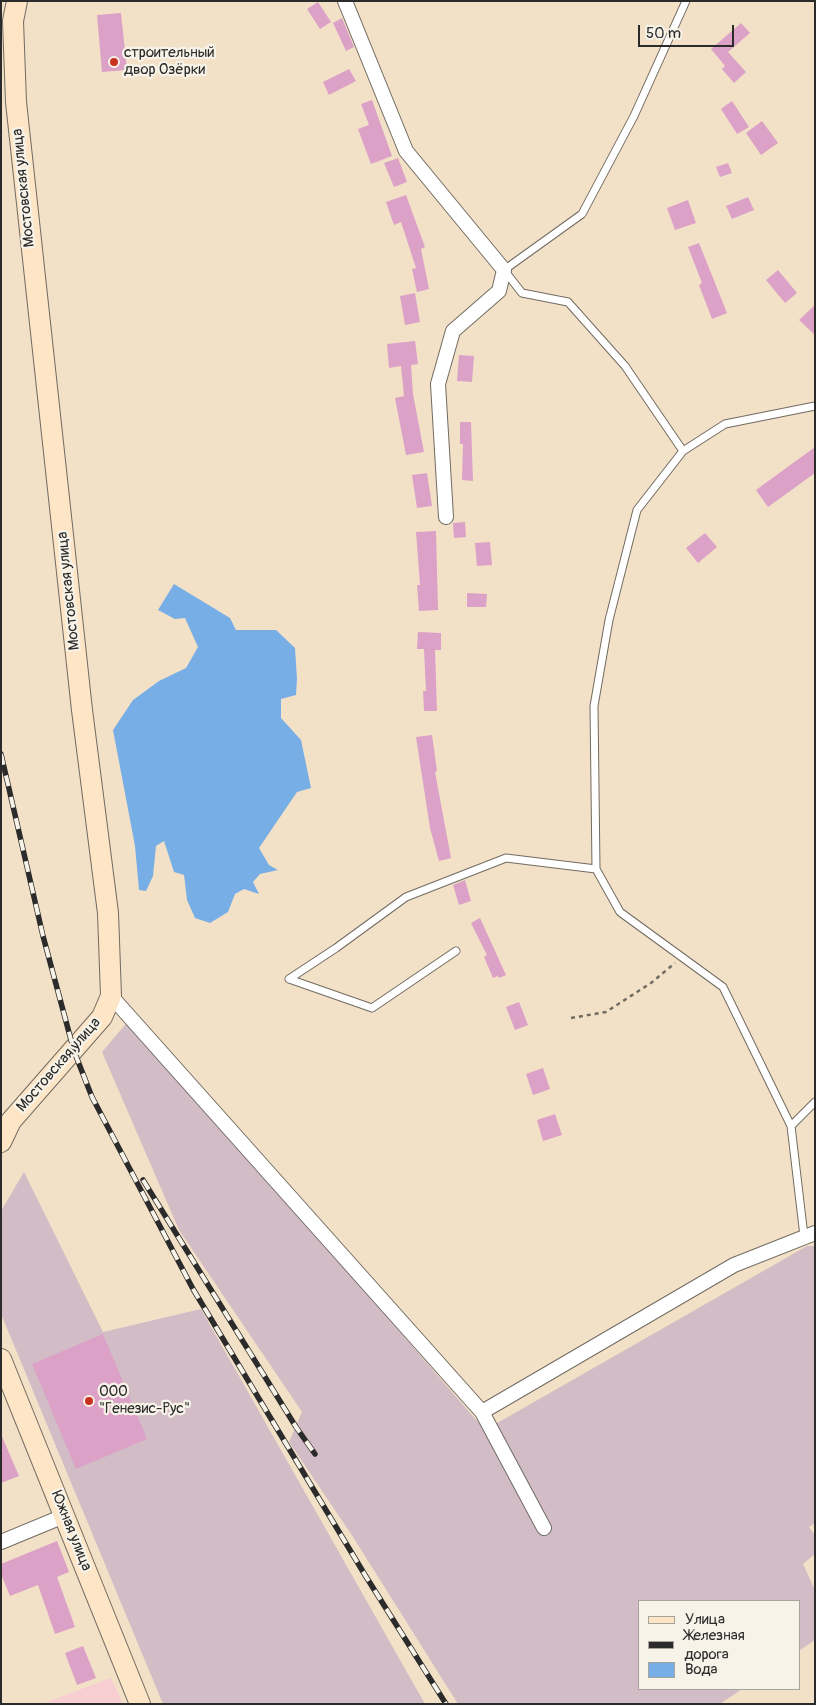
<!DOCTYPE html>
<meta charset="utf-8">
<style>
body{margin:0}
#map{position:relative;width:816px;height:1705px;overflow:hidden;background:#f3e1c7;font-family:Pangolin,sans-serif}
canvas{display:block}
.frame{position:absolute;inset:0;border:2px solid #2b2b2b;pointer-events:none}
.legend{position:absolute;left:638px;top:1600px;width:162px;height:90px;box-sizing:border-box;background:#f7f3e8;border:1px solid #a5a39c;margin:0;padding:6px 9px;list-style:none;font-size:15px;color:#2b2b2b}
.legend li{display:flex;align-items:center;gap:10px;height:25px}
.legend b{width:25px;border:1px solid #a5a39c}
.scale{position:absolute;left:638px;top:25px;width:96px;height:22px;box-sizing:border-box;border:2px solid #2b2b2b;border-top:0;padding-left:6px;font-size:15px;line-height:18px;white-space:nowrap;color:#2b2b2b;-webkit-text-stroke:4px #f7f3e8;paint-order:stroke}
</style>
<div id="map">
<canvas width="816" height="1705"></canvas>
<div class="frame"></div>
<ul class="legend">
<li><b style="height:6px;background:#fde5c5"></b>Улица</li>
<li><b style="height:6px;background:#2b2b2b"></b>Железная дорога</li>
<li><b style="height:14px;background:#78aee6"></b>Вода</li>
</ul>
<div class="scale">50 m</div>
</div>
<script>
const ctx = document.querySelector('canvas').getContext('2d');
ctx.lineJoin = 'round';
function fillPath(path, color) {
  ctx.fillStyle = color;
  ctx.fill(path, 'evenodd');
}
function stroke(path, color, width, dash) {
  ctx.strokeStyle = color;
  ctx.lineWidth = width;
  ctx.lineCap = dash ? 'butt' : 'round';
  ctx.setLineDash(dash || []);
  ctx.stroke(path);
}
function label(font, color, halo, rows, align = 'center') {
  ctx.font = font + ' Pangolin,sans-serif';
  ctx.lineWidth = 4.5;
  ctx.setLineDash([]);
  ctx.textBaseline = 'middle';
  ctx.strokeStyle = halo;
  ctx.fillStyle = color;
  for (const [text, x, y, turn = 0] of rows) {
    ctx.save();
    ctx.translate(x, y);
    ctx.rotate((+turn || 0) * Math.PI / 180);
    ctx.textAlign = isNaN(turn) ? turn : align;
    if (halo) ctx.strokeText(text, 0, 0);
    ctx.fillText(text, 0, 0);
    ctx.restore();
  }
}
const built = new Path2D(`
 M111,1678L123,1704H41Z`);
const industrial = new Path2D(`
 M129,1020L485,1430L807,1246H815V1523L809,1527L815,1535V1554L803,1564L815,1590V1640L800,1650V1601H640V1689H742L720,1704H458L353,1537L289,1442L302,1412L179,1230L102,1052Z
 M24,1172L103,1332L201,1309L425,1704H163L1,1314V1211Z`);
const water = new Path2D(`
 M174,584L230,618L236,630H276L295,648L297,679L296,695L281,699V718L301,740L311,788L297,792L259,848L269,865L278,870L260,874L253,882L259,894L244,889L235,894L228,912L210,923L195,918L187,900L184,875L174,872L164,841L156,846L153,876L146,891L139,890L135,846L113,730L133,700L159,681L186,668L198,647L185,618L175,619L158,610Z`);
const building = new Path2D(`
 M318,2L331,22L320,29L307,9Z
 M121,13L127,70L102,72L97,15Z
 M342,18L354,47L346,51L333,23Z
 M741,23L750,33L728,52L746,72L734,83L722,69L725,66L711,49Z
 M349,69L356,81L329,95L323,82Z
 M372,100L392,156L371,164L358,129L369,125L361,104Z
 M732,101L749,127L737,134L721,109Z
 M762,121L778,143L761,155L746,133Z
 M398,158L407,182L394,187L384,163Z
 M728,163L732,173L720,177L716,167Z
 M406,195L425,247L421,249L429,289L417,292L412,269L416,268L401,222L394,225L386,202Z
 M748,197L754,210L732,219L726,206Z
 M688,200L696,223L675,230L667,208Z
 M699,243L727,313L712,319L699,285L702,283L688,247Z
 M778,270L797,293L785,303L766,280Z
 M415,293L420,322L405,325L400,296Z
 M815,305V335L799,320Z
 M415,341L418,364L411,365L413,394L424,452L406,455L395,398L404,396L401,366L389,368L387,344Z
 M459,355L474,356L472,382L457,381Z
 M460,422H471L473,481L462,480L463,444H460Z
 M815,447V473L768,507L756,490Z
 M427,473L432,506L417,508L412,475Z
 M465,522L466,537L454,538L453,523Z
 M436,531L438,610L419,611L417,585H420L416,532Z
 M705,533L717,547L698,563L686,548Z
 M490,542L492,565L477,566L475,543Z
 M467,593L487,594L486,607H467Z
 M418,632L441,633V650H435L437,711H424L423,691H426L424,649H417Z
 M432,735L437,771L435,772L451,858L439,861L430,828L416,737Z
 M465,880L471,901L459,905L453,885Z
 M480,918L506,975L499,978L498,976L493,978L484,957L487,955L471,923Z
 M519,1002L528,1025L515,1030L506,1007Z
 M543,1068L550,1089L533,1095L526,1074Z
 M555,1114L562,1135L543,1141L537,1120Z
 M103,1334L147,1439L76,1469L32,1364Z
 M1,1434L19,1476L1,1483Z
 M57,1541L69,1572L57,1577L75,1627L55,1634L38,1585L10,1596L1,1574V1564Z
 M83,1646L96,1678L77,1685L65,1653Z`);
const path = new Path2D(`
 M571,1018L606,1012L651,983L675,963`);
const lane = new Path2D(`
 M683,451L625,366L568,302L522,293L504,270L582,214L634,116L686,1
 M289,979L336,948L406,897L506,858L596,869
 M289,979L372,1008L456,951
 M791,1126L723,987L620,912L596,869L594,706L609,620L637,510L683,451L725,424L815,406
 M804,1236L791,1126L815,1102`);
const street = new Path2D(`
 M345,1L406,151L504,270L499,291L453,331L438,384L446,517
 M111,996L482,1412L734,1265L815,1233
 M482,1412L544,1528
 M1,1542L64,1516`);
const secondary = new Path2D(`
 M1,1142L11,1121L102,1017L111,996L108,913L82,710L16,102L13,21L17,1
 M1,1359L140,1704`);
const rail = new Path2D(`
 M1,754L43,936L74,1051L92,1097L193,1289L365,1575L446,1704
 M143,1180L296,1427L315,1454`);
const markers = [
 [114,62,5,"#c8321e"],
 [89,1401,5,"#c8321e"]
];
const poiNames = [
 ["строительный",124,53],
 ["двор Озёрки",124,70],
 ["ООО",99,1392],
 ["\"Генезис-Рус\"",99,1409]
];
const streetNames = [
 ["Мостовская улица",24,188,-96],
 ["Мостовская улица",69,591,-96],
 ["Мостовская улица",59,1065,-49],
 ["Южная улица",71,1531,68]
];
fillPath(built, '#f7cfd2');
fillPath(industrial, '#d2bdc6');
fillPath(water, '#78aee6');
fillPath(building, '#dba1c7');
stroke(lane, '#716b62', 9);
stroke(street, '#716b62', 16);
stroke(secondary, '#716b62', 22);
stroke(path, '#716b62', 2.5, [4, 4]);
stroke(lane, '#fff', 7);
stroke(street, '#fff', 14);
stroke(secondary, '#fde5c5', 20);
stroke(rail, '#2b2b2b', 5.5);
stroke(rail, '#f7f3e8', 4, [11]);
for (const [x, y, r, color] of markers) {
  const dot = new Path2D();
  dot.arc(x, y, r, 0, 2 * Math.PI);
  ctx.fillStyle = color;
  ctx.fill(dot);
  stroke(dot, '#f7f3e8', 2);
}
label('15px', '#2b2b2b', '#f7f3e8', poiNames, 'left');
label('15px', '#2b2b2b', '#f7f3e8', streetNames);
</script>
